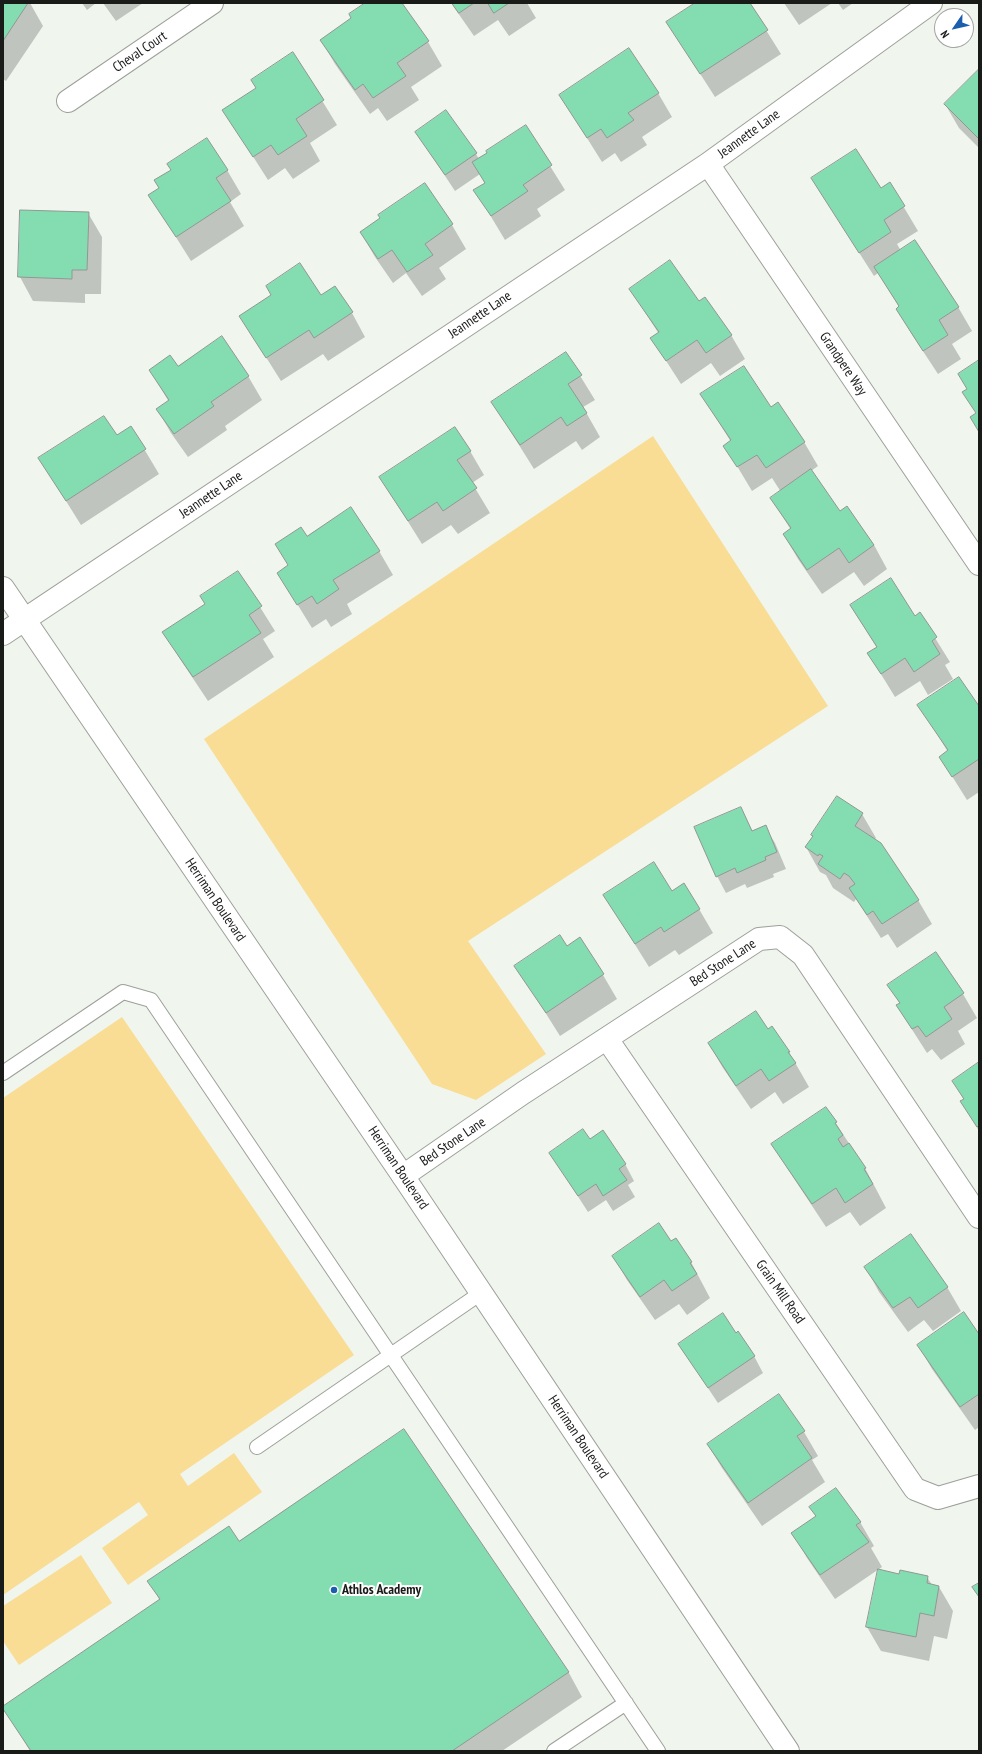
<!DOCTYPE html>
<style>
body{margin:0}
#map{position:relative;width:982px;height:1754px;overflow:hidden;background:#f0f5ee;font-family:"PT Sans Narrow",sans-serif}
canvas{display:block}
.frame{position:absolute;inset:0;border:4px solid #191b19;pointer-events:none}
.north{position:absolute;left:934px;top:8px;width:40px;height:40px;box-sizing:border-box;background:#fff;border:1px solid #a3a4a3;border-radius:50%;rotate:236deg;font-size:11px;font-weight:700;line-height:16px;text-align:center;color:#191b19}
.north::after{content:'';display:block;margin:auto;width:14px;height:18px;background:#1c5eae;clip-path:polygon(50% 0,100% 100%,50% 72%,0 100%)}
</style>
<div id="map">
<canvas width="982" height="1754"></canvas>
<div class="frame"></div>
<div class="north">N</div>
</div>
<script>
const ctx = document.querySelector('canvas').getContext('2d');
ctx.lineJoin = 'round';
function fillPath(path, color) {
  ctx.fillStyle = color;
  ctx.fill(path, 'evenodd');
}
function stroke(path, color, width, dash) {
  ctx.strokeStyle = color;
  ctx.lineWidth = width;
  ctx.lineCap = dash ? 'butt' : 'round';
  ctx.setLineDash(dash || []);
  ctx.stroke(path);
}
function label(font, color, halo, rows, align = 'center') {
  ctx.font = font + ' "PT Sans Narrow",sans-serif';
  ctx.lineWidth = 4;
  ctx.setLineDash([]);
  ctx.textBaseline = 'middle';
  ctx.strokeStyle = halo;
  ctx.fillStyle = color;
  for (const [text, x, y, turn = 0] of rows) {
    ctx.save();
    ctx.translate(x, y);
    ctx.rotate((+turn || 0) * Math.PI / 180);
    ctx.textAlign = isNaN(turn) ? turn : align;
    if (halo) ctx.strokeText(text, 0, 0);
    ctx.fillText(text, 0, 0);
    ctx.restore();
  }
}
const green = new Path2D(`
 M653,436L828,706L468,941L546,1054L476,1100L432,1084L204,739Z
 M122,1017L354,1355L180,1474L188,1486L234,1453L262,1492L128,1585L102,1548L148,1515L139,1502L3,1595V1098Z
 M81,1555L112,1603L19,1665L3,1641V1606Z`);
const shadow = new Path2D(`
 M3,3H30L43,26L6,81L3,79Z
 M82,3H96L87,10Z
 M103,3H143L116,21Z
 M366,3H401L428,42L442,66L411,87L419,100L387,121L378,108L370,114L335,64L321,40L352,18Z
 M451,3H527L536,18L509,36L498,20L474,36Z
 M697,3H749L781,54L715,97L667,22Z
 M784,3H832L799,25Z
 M838,3H853L843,10Z
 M293,53L337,125L310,143L320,161L293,179L285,168L268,180L224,111L257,89Z
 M979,71V148L959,128L945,104Z
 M658,93L672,117L642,137L647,145L621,162L615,153L602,162L560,95Z
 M525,126L565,190L537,209L541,216L505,240L475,190L485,184L480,174L455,191L416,132L476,154L479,159Z
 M227,170L241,194L230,202L244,226L191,261L150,196Z
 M812,179L881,189L890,184L918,231L897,244L901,251L958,307L972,331L952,344L961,359L938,374L911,333L897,309L899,307L878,273L874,276Z
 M424,184L452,225L466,249L439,268L446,279L422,296L406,273L393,283L375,257L361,233Z
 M21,211L88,213L102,237L101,294H85V303L33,301L20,277Z
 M630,289L699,303L731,335L745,359L720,376L711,363L681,384L652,339L659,334Z
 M321,296L352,313L365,337L328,361L323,354L281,381L240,316Z
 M566,353L595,400L583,407L600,437L582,450L576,441L534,469L492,402Z
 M178,368L248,376L262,400L225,426L227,430L188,457L171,433L157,409L169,402L150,370Z
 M702,395L771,409L804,442L818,466L811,471L840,512L847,507L874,545L887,569L864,586L854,572L822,594L798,559L784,535L791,530L771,498L781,492L772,478L752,491L725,446L731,442Z
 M131,427L159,474L81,525L39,458L116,437Z
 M470,451L484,475L472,483L490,513L458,534L451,525L422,544L380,477Z
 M306,537L379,551L393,575L347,604L352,614L331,627L326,619L312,628L278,573L289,566L276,545Z
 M238,572L275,631L263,639L274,657L208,701L178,656L164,632L206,604Z
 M851,606L915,617L920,614L950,662L945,665L953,679L928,695L920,681L895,697L868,653L877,648Z
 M919,705L979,708V792L967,800L940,757L948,752Z
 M741,809L753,832L765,827L775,843L786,869L773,874L774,877L747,888L745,884L726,893L717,876Z
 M862,814L876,838L874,840L918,900L932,924L897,948L888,934L881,938L856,899L854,902L833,888L826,875L820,872L806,847L813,837L812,835Z
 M671,892L699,909L713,933L679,955L675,950L649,967L604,895Z
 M567,947L603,975L617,999L560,1036L516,966Z
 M935,953L963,994L977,1018L958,1031L965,1044L941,1060L932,1049L927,1053L897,1006L900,1004L889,985Z
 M772,1027L789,1052L809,1087L783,1104L775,1092L751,1109L723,1068L709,1044L768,1030Z
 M979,1063V1131L961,1102L964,1100L953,1081Z
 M826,1108L865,1168L886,1208L860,1226L850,1212L826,1227L787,1168L773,1144Z
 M590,1140L625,1164L634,1181L628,1185L635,1197L613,1211L606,1200L588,1212L550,1153Z
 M671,1242L691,1262L710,1298L687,1315L679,1304L655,1320L627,1280L613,1256Z
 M866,1268L947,1287L961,1311L933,1331L924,1320L908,1332L879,1292Z
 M736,1334L754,1356L763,1373L718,1403L679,1345Z
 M979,1336V1427L975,1430L932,1369L918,1345Z
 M779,1396L804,1432L818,1456L812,1460L825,1482L762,1526L722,1468L708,1445Z
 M404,1430L569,1673L582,1697L502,1751H30L3,1707L160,1601L149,1581L239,1542Z
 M810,1507L860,1522L874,1546L871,1548L882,1567L835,1599L807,1558L793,1534L816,1517Z
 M900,1575L927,1577L932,1585L939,1587L953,1611L947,1639L934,1636L929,1661L881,1651L867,1627Z`);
const building = new Path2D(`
 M3,3H28L3,41Z
 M365,3H402L429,41L397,63L406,76L373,98L363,84L355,90L320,40L351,18L349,14Z
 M452,3H474L459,13Z
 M488,3H509L494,13Z
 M695,3H750L768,30L700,74L666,22Z
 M629,48L659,93L628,113L634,120L607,138L601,129L587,138L559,95Z
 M293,52L324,100L296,119L307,136L278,155L271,145L253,157L222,110L256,88L251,80Z
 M979,69V138H978L944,104Z
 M446,110L477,153L445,175L415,132Z
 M526,125L552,165L523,185L528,191L491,216L473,190L485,183L472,162L487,153L486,151Z
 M207,138L228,170L216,178L231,201L176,237L148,195L159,188L154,180L171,170L167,164Z
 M856,149L881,188L890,182L905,206L884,220L891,232L859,253L811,178Z
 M425,183L453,224L425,244L433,255L407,272L392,250L378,259L360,232L380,218L378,215Z
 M20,210L89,212L87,270H72V279L18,277Z
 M915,240L959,307L939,320L948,335L923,351L896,309L899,306L874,267Z
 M670,260L699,301L705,297L732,335L706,353L697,340L666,361L650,338L659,332L629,289Z
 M300,263L321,295L335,286L353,312L314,338L309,330L266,358L239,316L271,295L266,286Z
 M222,336L249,376L211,402L214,406L174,434L156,409L169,400L149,370L170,355L178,366Z
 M566,352L582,375L568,384L587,413L567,426L561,417L520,445L491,402Z
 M979,360V432L970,417L976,413L962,392L967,389L958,374Z
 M744,366L771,407L778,402L805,442L766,468L757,455L737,467L723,446L731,440L700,394Z
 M104,416L117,435L131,426L146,449L66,501L38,458Z
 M455,427L471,451L457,460L477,488L443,511L437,502L408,521L379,477Z
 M811,469L840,511L847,506L874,545L849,563L839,548L807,570L783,534L791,528L770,498Z
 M351,507L380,551L333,580L339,589L317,604L312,596L297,605L277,573L288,565L275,544L301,527L307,536Z
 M238,571L262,606L249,615L261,633L193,677L162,632L205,604L200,596Z
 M891,578L915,616L920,612L937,637L932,641L940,654L914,672L905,658L881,674L867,653L877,647L850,605Z
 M959,677L979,706V759L952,777L939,757L948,750L917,705Z
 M837,796L863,813L855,826L881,843L919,900L882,924L873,911L867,915L849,888L855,884L849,876L844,873L840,879L818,864L823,856L819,854L818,856L805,847L813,836L811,835Z
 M741,807L752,831L766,825L777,852L765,857L766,860L737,873L735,868L716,877L694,827Z
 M654,862L672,891L684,883L700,909L664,932L661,927L635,944L603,895Z
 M560,935L567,946L580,937L604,974L546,1013L514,966Z
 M936,952L964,993L944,1007L952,1019L926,1037L918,1026L912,1029L896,1005L900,1003L887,985Z
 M756,1011L768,1029L772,1026L790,1052H788L796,1063L769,1081L761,1069L736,1086L708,1043Z
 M979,1062V1125L977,1127L960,1101L964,1099L952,1081Z
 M826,1107L837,1122L835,1123L843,1135L838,1139L843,1147L849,1143L866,1168L864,1169L873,1184L845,1203L836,1188L812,1204L771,1144Z
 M583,1129L590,1139L603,1130L626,1164L619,1169L627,1180L603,1196L596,1184L578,1196L549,1153Z
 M659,1223L671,1241L676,1238L692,1262L690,1263L697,1274L672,1291L664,1280L640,1297L612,1256Z
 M911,1234L948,1287L918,1308L910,1297L893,1308L864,1267Z
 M964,1312L979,1334V1394L960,1407L917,1345Z
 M723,1313L736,1333L738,1331L755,1356L708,1388L678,1344Z
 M779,1394L805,1431L797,1436L812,1458L748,1503L707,1444Z
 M404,1429L569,1672L452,1751H31L3,1709V1706L160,1599L147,1581L229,1526L239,1541Z
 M836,1488L861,1522L856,1525L869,1542L820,1575L791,1533L816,1516L809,1507Z
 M878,1569L899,1574L900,1570L928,1576L927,1583L939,1586L934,1616L920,1613L916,1637L866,1627Z
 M979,1583V1597L972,1587Z`);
const service = new Path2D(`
 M3,1073L123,992L151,1000L658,1751
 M257,1447L481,1293
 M554,1751L626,1703`);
const minor = new Path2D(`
 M68,101L212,3
 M708,164L979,564
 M3,634L708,164L931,3
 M607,1039L915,1489L938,1498L979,1486
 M403,1176L523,1093L759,939L780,937L803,955L979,1217`);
const secondary = new Path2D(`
 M3,588L403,1176L788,1751`);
const markers = [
 [334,1590,4,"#1c5eae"]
];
const streetNames = [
 ["Cheval Court",140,52,-34],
 ["Jeannette Lane",749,134,-36],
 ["Jeannette Lane",480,315,-34],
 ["Grandpere Way",843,364,56],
 ["Jeannette Lane",211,495,-34],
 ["Herriman Boulevard",215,900,56],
 ["Bed Stone Lane",723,963,-33],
 ["Bed Stone Lane",453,1142,-34],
 ["Herriman Boulevard",398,1168,56],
 ["Grain Mill Road",780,1292,55],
 ["Herriman Boulevard",578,1437,56]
];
const poiNames = [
 ["Athlos Academy",342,1590]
];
fillPath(green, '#f9dd95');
fillPath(shadow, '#0003');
fillPath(building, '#84ddb0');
stroke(building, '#909793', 1);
stroke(service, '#9ca09a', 16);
stroke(minor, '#9ca09a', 24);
stroke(secondary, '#9ca09a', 24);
stroke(service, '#fff', 14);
stroke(minor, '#fff', 22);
stroke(secondary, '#fff', 22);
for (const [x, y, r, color] of markers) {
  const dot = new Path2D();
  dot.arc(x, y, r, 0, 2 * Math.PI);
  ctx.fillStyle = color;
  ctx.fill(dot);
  stroke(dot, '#fff', 1.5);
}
label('14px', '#191b19', '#fff', streetNames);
label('bold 14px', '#191b19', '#fff', poiNames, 'left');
</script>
